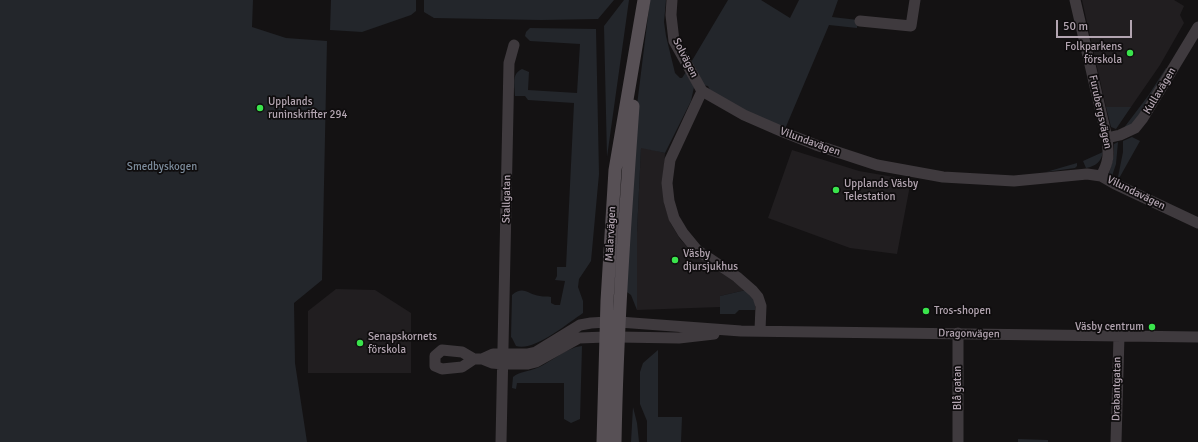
<!DOCTYPE html>
<meta charset="utf-8">
<style>
body{margin:0}
#map{position:relative;width:1198px;height:442px;overflow:hidden;background:#141213;font-family:Signika,sans-serif}
canvas{display:block}
.scale{position:absolute;left:1056px;top:20px;width:76px;height:18px;box-sizing:border-box;border:2px solid #b3a5b1;border-top:0;padding-left:5px;font-size:12px;line-height:14px;white-space:nowrap;color:#b3a5b1;-webkit-text-stroke:3px #0f0d0e;paint-order:stroke}
</style>
<div id="map">
<canvas width="1198" height="442"></canvas>
<div class="scale">50 m</div>
</div>
<script>
const ctx = document.querySelector('canvas').getContext('2d');
ctx.lineJoin = 'round';
function fillPath(path, color) {
  ctx.fillStyle = color;
  ctx.fill(path, 'evenodd');
}
function stroke(path, color, width, dash) {
  ctx.strokeStyle = color;
  ctx.lineWidth = width;
  ctx.lineCap = dash ? 'butt' : 'round';
  ctx.setLineDash(dash || []);
  ctx.stroke(path);
}
function label(font, color, halo, rows, align = 'center') {
  ctx.font = font + ' Signika,sans-serif';
  ctx.lineWidth = 3.5;
  ctx.setLineDash([]);
  ctx.textBaseline = 'middle';
  ctx.strokeStyle = halo;
  ctx.fillStyle = color;
  for (const [text, x, y, turn = 0] of rows) {
    ctx.save();
    ctx.translate(x, y);
    ctx.rotate((+turn || 0) * Math.PI / 180);
    ctx.textAlign = isNaN(turn) ? turn : align;
    if (halo) ctx.strokeText(text, 0, 0);
    ctx.fillText(text, 0, 0);
    ctx.restore();
  }
}
const built = new Path2D(`
 M1082,0H1174L1184,6L1180,15L1184,23L1160,65L1131,107H1106Z
 M641,147L665,153L663,178L664,204L671,224L680,239L692,252L746,290L720,296V307L637,310V232Z
 M792,150L859,171L911,180L897,254L850,248L768,218Z
 M336,289L375,290L411,313V373H308V311Z`);
const green = new Path2D(`
 M0,0H253L252,27L286,38L327,41L322,280L294,303L295,363L307,442H0Z
 M331,0H416V11L411,15L362,32L330,30Z
 M424,0H614L598,19L541,20L434,18L424,12Z
 M624,0H629L607,157L604,26Z
 M650,0H666L664,22L666,36L675,73L680,78H682L686,72L694,87L691,101L665,153L641,148L637,232V310L631,295L624,290L637,105Z
 M728,0H761L790,18L799,0H838L832,17L858,20L857,28L829,25L785,129L745,112L710,90L708,86L702,85L690,64Z
 M530,28L596,29L599,174L591,261L579,279L578,287L583,301V313C568,323 534,352 516,346L512,338L511,337L512,295C524,285 528,295 540,296C544,297 547,296 551,297V303L555,305H560L565,281L555,280L557,276V267H566L574,103L528,100L525,96H515C515,85 511,74 522,69L529,72L528,90L577,93L580,44L530,41L525,36L526,32Z
 M1166,68L1168,69L1136,122L1123,129L1148,96Z
 M1106,107H1131L1116,129L1111,127Z
 M1132,137L1140,141L1117,182L1123,152V141Z
 M1118,142L1116,164L1112,176L1109,174L1114,154V144Z
 M1103,152C1101,162 1096,166 1086,168L1083,161Z
 M1077,163V166L1075,168L1046,172Z
 M746,290L755,302V310H739L735,314H720V296Z
 M582,346L580,419L571,423L564,419V383H517L516,389L512,388L513,377C519,372 526,372 534,369C550,364 564,348 582,346Z
 M658,350V417H682L681,442H647V421L640,404V372L643,363Z
 M633,407L637,423L639,442H631Z
 M1018,439L1048,440V442H1018Z`);
const minor = new Path2D(`
 M672,0L671,15L674,41L702,91L744,115L783,132L816,145L877,165L943,177L1014,181L1087,174L1101,176L1115,184L1198,223
 M1075,0L1107,138C1109,154 1109,162 1101,176
 M860,21L911,26L915,0
 M702,91L670,160L667,183L669,201L674,218L683,233L697,250L737,277L753,291L758,297L761,306L760,330
 M1107,138L1120,135L1135,128L1143,118L1198,27
 M619,322L741,331L1198,337
 M618,337L679,338L714,334
 M474,359L462,352L442,350L435,356V366L442,369L462,367L474,359H482L492,363L503,364H528L536,362L579,338L606,337
 M482,359L493,354H527L536,352L580,325L591,323L607,322
 M501,442L509,63L514,45
 M958,442V333
 M1116,442L1119,336`);
const major = new Path2D(`
 M603,442L607,301L615,170L644,0
 M615,442C617,330 625,218 633,106`);
const markers = [
 [1130,53,4,"#3ae44c"],
 [260,108,4,"#3ae44c"],
 [836,190,4,"#3ae44c"],
 [675,260,4,"#3ae44c"],
 [926,311,4,"#3ae44c"],
 [1152,327,4,"#3ae44c"],
 [360,343,4,"#3ae44c"]
];
const poiNames = [
 ["Folkparkens",1122,47,"right"],
 ["förskola",1122,60,"right"],
 ["Upplands",268,102],
 ["runinskrifter 294",268,115],
 ["Upplands Väsby",844,184],
 ["Telestation",844,197],
 ["Väsby",683,254],
 ["djursjukhus",683,267],
 ["Tros-shopen",934,311],
 ["Väsby centrum",1144,327,"right"],
 ["Senapskornets",368,337],
 ["förskola",368,350]
];
const streetNames = [
 ["Solvägen",685,58,63],
 ["Kullavägen",1160,91,-59],
 ["Furubergsvägen",1100,112,78],
 ["Vilundavägen",810,142,20],
 ["Vilundavägen",1136,193,26],
 ["Stallgatan",507,199,-89],
 ["Mälarvägen",611,234,-87],
 ["Dragonvägen",969,334,1],
 ["Blå gatan",958,388,-90],
 ["Drabantgatan",1117,389,-89]
];
const parkNames = [
 ["Smedbyskogen",162,167]
];
fillPath(built, '#211e20');
fillPath(green, '#23262b');
stroke(minor, '#3f3a3e', 11);
stroke(major, '#575055', 13);
for (const [x, y, r, color] of markers) {
  const dot = new Path2D();
  dot.arc(x, y, r, 0, 2 * Math.PI);
  ctx.fillStyle = color;
  ctx.fill(dot);
  stroke(dot, '#0f0d0e', 1.5);
}
label('11px', '#b3a5b1', '#0f0d0e', poiNames, 'left');
label('11px', '#b3a5b1', '#0f0d0e', streetNames);
label('11px', '#7d8d9d', '#0f0d0e', parkNames);
</script>
